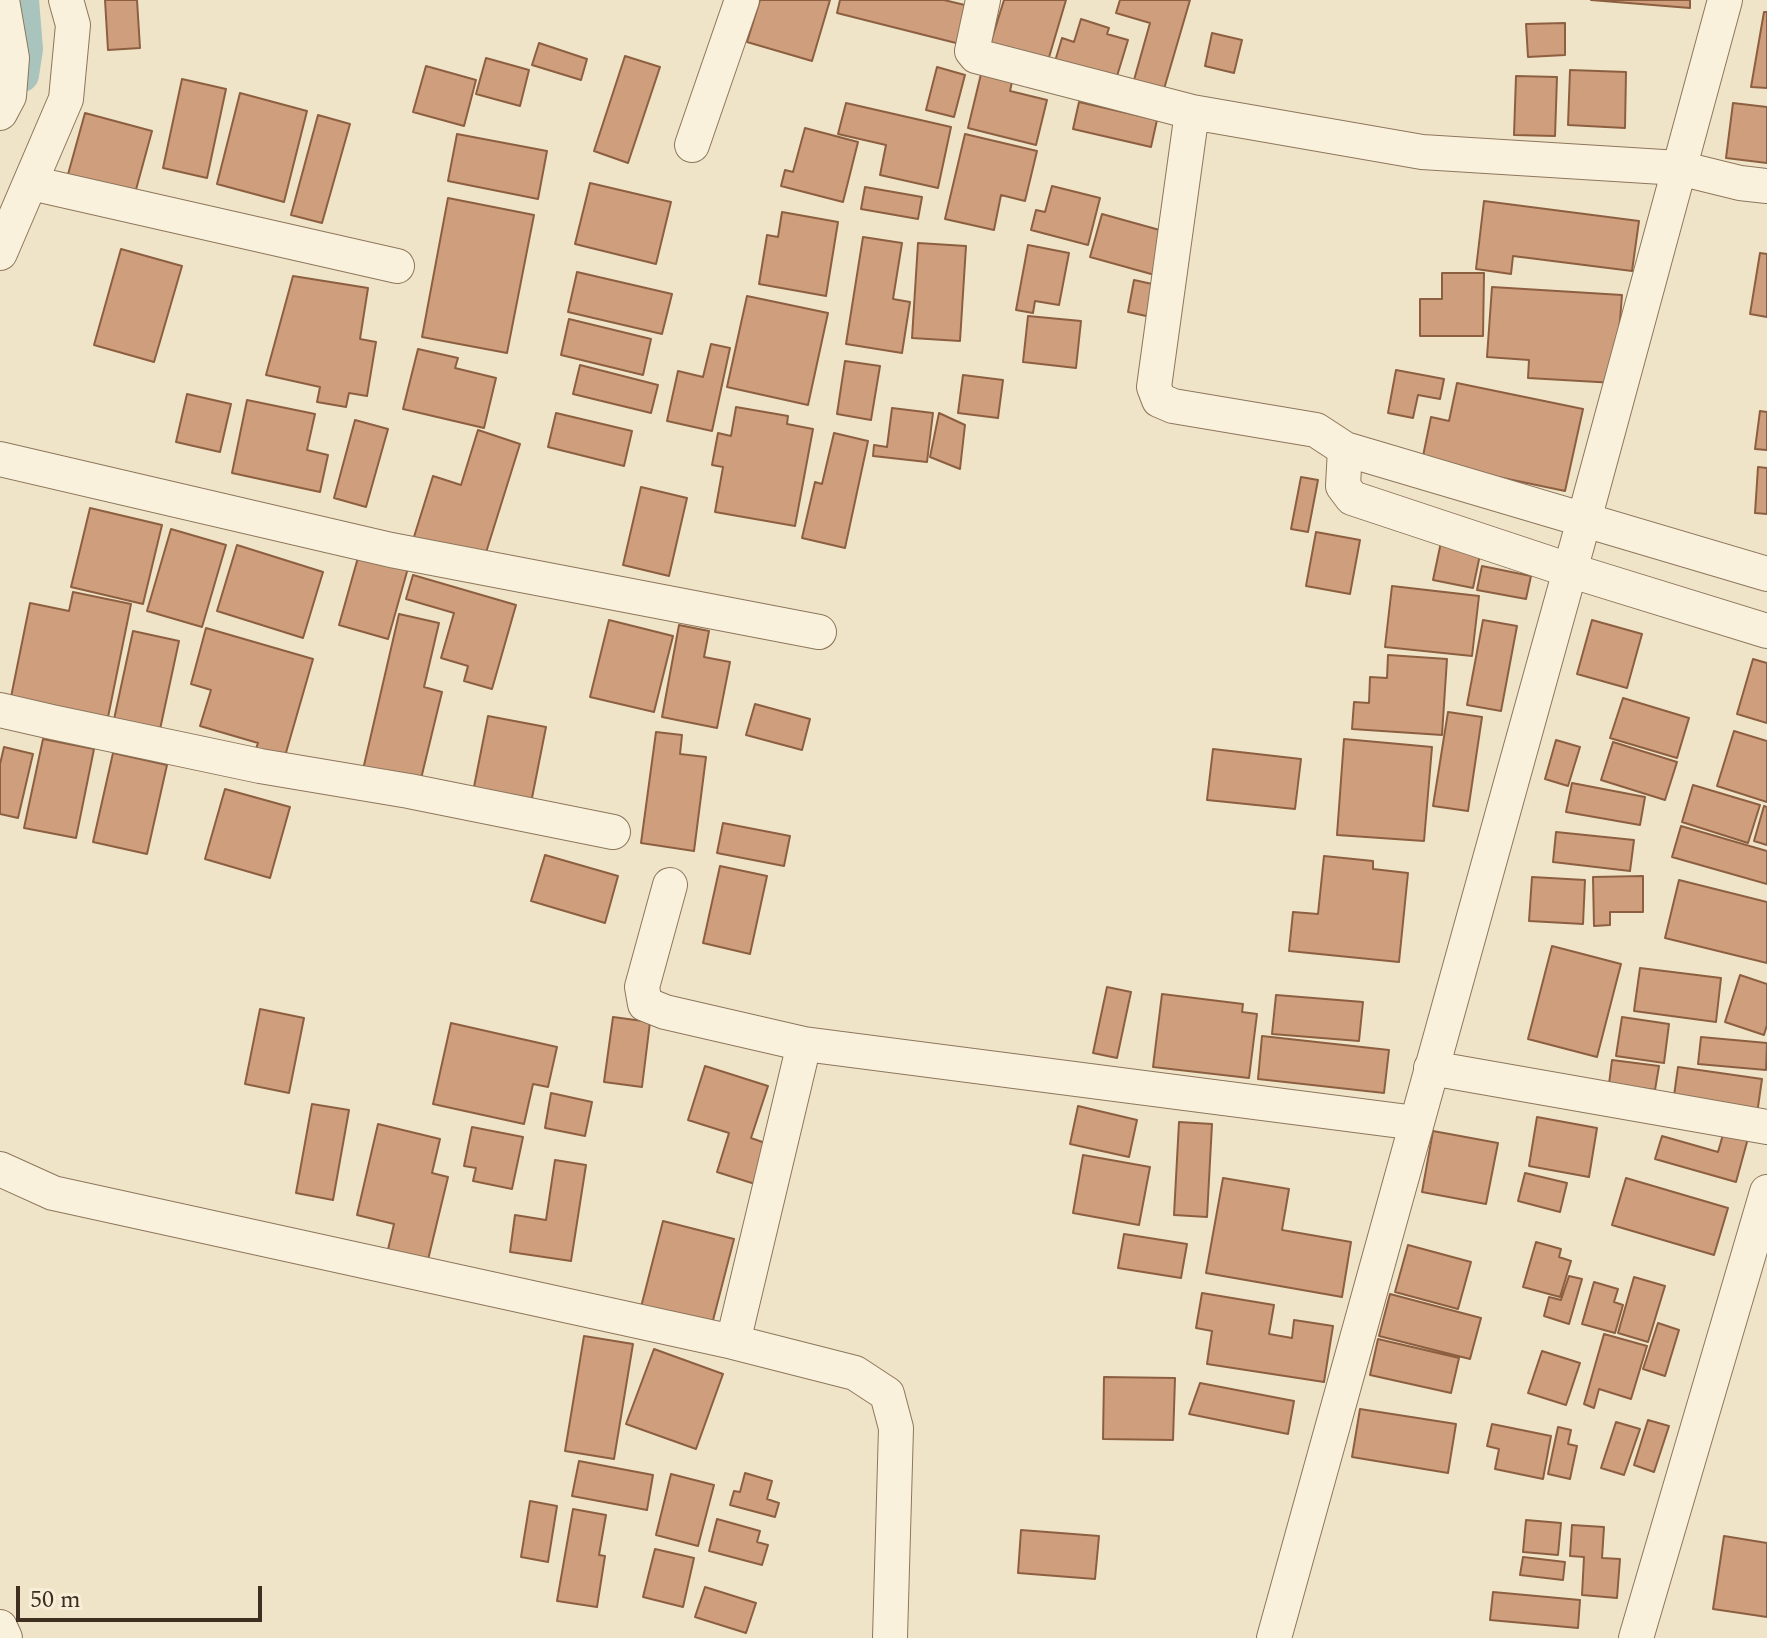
<!DOCTYPE html>
<style>
body{margin:0}
#map{position:relative;width:1767px;height:1638px;overflow:hidden;background:#f0e4c8;font-family:Spectral,serif}
canvas{display:block}
.scale{position:absolute;left:16px;top:1586px;width:246px;height:36px;box-sizing:border-box;border:4px solid #3d2e20;border-top:0;padding-left:10px;font-size:24px;line-height:28px;white-space:nowrap;color:#3d2e20;-webkit-text-stroke:6px #f7eed8;paint-order:stroke}
</style>
<div id="map">
<canvas width="1767" height="1638"></canvas>
<div class="scale">50 m</div>
</div>
<script>
const ctx = document.querySelector('canvas').getContext('2d');
ctx.lineJoin = 'round';
function stroke(path, color, width, dash) {
  ctx.strokeStyle = color;
  ctx.lineWidth = width;
  ctx.lineCap = dash ? 'butt' : 'round';
  ctx.setLineDash(dash || []);
  ctx.stroke(path);
}
function fillPath(path, color) {
  ctx.fillStyle = color;
  ctx.fill(path, 'evenodd');
}
const canal = new Path2D(`
 M22,0L26,49L22,75`);
const building = new Path2D(`
 M105,0H137L140,48L108,50Z
 M760,0H830L812,61L747,42Z
 M840,0H944L969,6L960,44L837,13Z
 M1004,0H1066L1047,64L989,48Z
 M1120,0H1190L1164,89L1134,80L1150,23L1116,13Z
 M1591,0H1690V8Z
 M1764,12H1767V88L1751,87Z
 M1081,19L1109,28L1107,34L1128,40L1114,86L1053,68L1062,38L1074,42Z
 M1565,23V55L1528,57L1526,24Z
 M1212,33L1242,40L1234,73L1205,66Z
 M539,43L587,59L581,80L532,65Z
 M625,56L660,67L628,163L594,151Z
 M486,58L529,70L520,106L476,94Z
 M426,66L476,80L464,126L413,112Z
 M937,67L965,75L954,117L926,110Z
 M1570,70L1626,72L1625,128L1568,125Z
 M981,74L1012,82L1010,91L1047,100L1036,145L968,128Z
 M1516,76L1557,77L1555,136L1514,135Z
 M182,79L226,89L207,178L163,168Z
 M240,93L307,111L284,202L217,184Z
 M1079,102L1157,120L1151,147L1073,129Z
 M846,103L951,127L938,188L880,175L886,145L838,134Z
 M1733,103L1767,107V163L1726,158Z
 M85,113L152,131L134,197L67,178Z
 M318,115L350,124L322,223L291,215Z
 M805,128L858,142L843,202L781,186L785,170L793,172Z
 M457,134L547,151L538,199L448,181Z
 M965,134L1037,151L1025,201L1001,195L994,230L945,219Z
 M590,183L671,202L656,264L575,244Z
 M1052,186L1100,198L1088,245L1031,230L1036,210L1045,212Z
 M865,187L922,197L918,219L861,209Z
 M448,198L534,215L507,353L422,337Z
 M1484,201L1639,221L1632,271L1513,256L1511,274L1476,269Z
 M782,212L838,222L826,296L759,284L767,235L778,237Z
 M1102,214L1174,234L1162,277L1090,257Z
 M863,237L902,243L893,299L910,302L902,353L846,344Z
 M918,243L966,246L960,341L912,338Z
 M1028,245L1069,253L1059,305L1035,301L1033,313L1016,310Z
 M121,249L182,266L154,362L94,345Z
 M1760,253L1767,254V317L1750,314Z
 M577,272L672,294L662,334L568,312Z
 M1442,273H1484L1483,336H1420V299H1442Z
 M293,276L368,288L360,339L376,342L367,396L349,393L346,407L317,402L320,387L266,375Z
 M1134,280L1166,287L1160,319L1128,312Z
 M1492,287L1622,295L1615,383L1528,378L1529,360L1487,357Z
 M747,296L828,313L808,405L727,387Z
 M1028,316L1081,321L1076,368L1023,362Z
 M569,319L651,339L643,375L561,355Z
 M711,344L730,348L712,431L667,421L678,371L703,377Z
 M418,349L458,358L455,368L496,378L484,428L403,409Z
 M845,361L880,366L871,420L837,414Z
 M580,365L658,385L651,413L573,394Z
 M1396,370L1444,379L1440,399L1418,395L1413,418L1388,413Z
 M963,375L1003,380L998,418L958,413Z
 M1457,383L1583,409L1565,491L1422,461L1431,417L1449,421Z
 M187,394L231,404L220,452L176,442Z
 M247,400L315,414L307,450L328,455L320,492L232,473Z
 M736,407L788,416L787,424L813,429L795,526L715,512L723,467L712,465L718,433L731,436Z
 M892,408L933,413L927,462L873,456L874,445L887,447Z
 M1760,411L1767,412V450L1755,449Z
 M556,413L632,431L624,466L548,447Z
 M939,413L965,425L960,469L930,457Z
 M355,420L388,429L366,507L334,498Z
 M478,430L520,444L483,562L413,540L433,476L461,485Z
 M834,433L868,441L845,548L802,538L815,482L822,484Z
 M1758,467L1767,468V514L1755,513Z
 M1301,477L1318,480L1308,532L1291,529Z
 M641,487L687,498L669,576L623,565Z
 M90,508L162,525L143,604L71,587Z
 M171,529L226,545L202,627L147,611Z
 M1316,532L1360,540L1350,594L1306,586Z
 M1441,542L1481,550L1473,588L1433,580Z
 M237,545L323,572L303,638L217,611Z
 M359,554L408,568L388,639L339,625Z
 M1482,566L1531,576L1526,599L1477,590Z
 M413,575L516,605L492,689L464,681L468,666L441,658L454,613L406,599Z
 M1392,586L1479,596L1472,656L1385,647Z
 M73,592L131,604L107,722L10,702L30,603L69,611Z
 M399,614L439,623L424,687L442,692L419,787L362,774Z
 M609,620L673,636L654,712L590,697Z
 M1483,620L1517,626L1501,711L1467,705Z
 M1592,620L1642,634L1627,688L1577,674Z
 M679,625L709,631L704,657L730,662L717,728L662,717Z
 M206,628L313,659L283,763L254,754L258,743L200,726L211,690L191,684Z
 M133,631L179,641L159,734L113,724Z
 M1388,655L1447,659L1442,735L1352,729L1354,702L1369,703L1370,677L1387,678Z
 M1753,659L1767,663V723L1737,714Z
 M1623,698L1689,718L1677,758L1610,738Z
 M755,704L810,719L802,750L746,735Z
 M1448,712L1482,717L1468,811L1433,806Z
 M488,716L546,727L531,803L473,792Z
 M1734,731L1767,741V802L1717,786Z
 M656,732L682,735L680,754L706,757L694,851L641,843Z
 M43,739L94,749L76,838L24,828Z
 M1344,739L1432,747L1424,841L1337,835Z
 M1556,740L1580,747L1568,786L1545,779Z
 M1613,742L1677,762L1665,800L1601,780Z
 M4,747L33,754L18,818L0,814V764Z
 M1213,749L1301,759L1295,809L1207,800Z
 M113,753L167,765L147,854L93,842Z
 M1572,783L1645,797L1640,825L1566,812Z
 M1693,785L1760,805L1748,843L1682,822Z
 M225,789L290,807L270,878L205,859Z
 M1764,806L1767,807V845L1754,841Z
 M723,823L790,836L784,866L717,853Z
 M1681,826L1767,851V884L1672,857Z
 M1556,832L1634,840L1630,871L1553,862Z
 M545,855L618,876L605,923L531,901Z
 M1324,856L1373,861V869L1408,873L1399,962L1289,951L1293,912L1318,914Z
 M720,866L767,876L750,954L703,943Z
 M1643,876V912H1610V925L1594,926L1593,877Z
 M1532,877L1585,880L1583,924L1529,921Z
 M1679,880L1767,902V963L1665,938Z
 M1552,946L1621,964L1597,1057L1528,1039Z
 M1640,968L1721,978L1716,1022L1634,1011Z
 M1740,975L1767,984V1025L1764,1035L1725,1022Z
 M1107,987L1131,992L1117,1058L1093,1053Z
 M1162,994L1243,1004L1242,1012L1257,1014L1249,1078L1153,1067Z
 M1276,995L1363,1002L1359,1041L1272,1034Z
 M260,1009L304,1018L289,1093L245,1084Z
 M613,1017L650,1022L642,1087L604,1082Z
 M1622,1017L1669,1024L1664,1063L1616,1056Z
 M451,1023L557,1047L548,1087L533,1084L524,1124L433,1104Z
 M1262,1036L1389,1050L1384,1093L1258,1079Z
 M1701,1037L1767,1043L1766,1070L1698,1064Z
 M1612,1060L1659,1066L1655,1090L1609,1084Z
 M705,1066L768,1086L751,1138L768,1144L755,1184L717,1172L729,1133L688,1120Z
 M1678,1067L1762,1079L1757,1114L1673,1103Z
 M551,1093L592,1102L585,1136L545,1128Z
 M312,1104L349,1110L333,1200L296,1193Z
 M1078,1106L1137,1120L1129,1157L1070,1144Z
 M1537,1117L1597,1128L1589,1177L1529,1166Z
 M1179,1122L1212,1124L1207,1217L1174,1215Z
 M378,1124L440,1139L432,1173L448,1177L426,1268L386,1258L394,1224L357,1215Z
 M1726,1124L1750,1131L1736,1182L1655,1159L1662,1136L1718,1152Z
 M472,1127L523,1137L512,1189L473,1181L476,1168L464,1166Z
 M1433,1131L1498,1143L1486,1204L1422,1192Z
 M1083,1155L1150,1167L1139,1225L1073,1213Z
 M555,1160L586,1165L571,1261L510,1252L515,1215L546,1220Z
 M1525,1173L1567,1183L1560,1212L1518,1201Z
 M1223,1178L1289,1189L1282,1230L1351,1242L1342,1297L1206,1273Z
 M1626,1178L1728,1208L1714,1255L1612,1225Z
 M663,1221L734,1239L711,1328L640,1311Z
 M1124,1234L1187,1244L1181,1278L1118,1268Z
 M1536,1242L1561,1249L1559,1257L1571,1261L1560,1297L1523,1287Z
 M1408,1245L1471,1262L1458,1309L1395,1292Z
 M1569,1276L1582,1279L1569,1324L1544,1316L1549,1297L1561,1300Z
 M1634,1277L1665,1286L1648,1342L1618,1333Z
 M1594,1282L1618,1289L1614,1302L1623,1305L1615,1333L1582,1324Z
 M1202,1293L1274,1305L1269,1334L1292,1338L1294,1320L1333,1326L1324,1382L1207,1364L1212,1331L1196,1328Z
 M1390,1294L1481,1318L1470,1359L1379,1336Z
 M1658,1323L1679,1330L1665,1376L1643,1369Z
 M1604,1334L1647,1346L1631,1399L1599,1389L1594,1408L1584,1404Z
 M584,1336L633,1344L614,1459L565,1451Z
 M1378,1339L1459,1358L1451,1393L1370,1375Z
 M654,1349L723,1374L696,1449L626,1424Z
 M1542,1351L1580,1363L1566,1405L1528,1393Z
 M1104,1377L1175,1378L1173,1440L1103,1439Z
 M1200,1383L1294,1401L1288,1434L1189,1414Z
 M1360,1409L1456,1424L1448,1473L1352,1457Z
 M1648,1420L1669,1426L1654,1472L1634,1465Z
 M1616,1422L1640,1429L1624,1475L1601,1468Z
 M1492,1424L1551,1436L1543,1479L1495,1469L1499,1449L1487,1446Z
 M1558,1427L1571,1430L1568,1444L1577,1446L1570,1479L1548,1474Z
 M579,1461L653,1475L647,1510L572,1496Z
 M745,1473L772,1481L767,1499L779,1503L775,1517L730,1505L734,1491L740,1492Z
 M671,1474L714,1485L698,1546L656,1535Z
 M530,1501L557,1506L548,1562L521,1557Z
 M573,1509L606,1515L599,1555L605,1556L597,1607L557,1601Z
 M717,1519L760,1531L757,1542L768,1545L762,1565L709,1551Z
 M1526,1520L1561,1523L1558,1555L1523,1552Z
 M1572,1525L1604,1527L1602,1558L1620,1559L1617,1598L1582,1595L1584,1557L1570,1556Z
 M1021,1530L1099,1536L1095,1579L1018,1573Z
 M1724,1536L1767,1543V1617L1713,1609Z
 M655,1549L694,1558L683,1607L643,1597Z
 M1523,1557L1565,1562L1563,1580L1520,1575Z
 M705,1587L756,1603L746,1633L695,1617Z
 M1493,1592L1580,1600L1578,1628L1490,1620Z`);
const minor = new Path2D(`
 M983,0L972,51L976,56L1192,112L1422,152L1679,168L1740,183L1767,186
 M1192,112L1154,387L1159,400L1173,406L1316,430L1345,449L1767,574
 M0,113L9,96L12,58L2,0
 M692,145L742,0
 M31,183L397,266
 M0,253L66,99L73,25L66,0
 M1345,449L1343,486L1352,498L1569,570L1767,631
 M0,459L391,550L819,632
 M0,710L52,722L260,766L409,791L613,832
 M670,885L642,987L645,1004L665,1012L804,1044L1416,1123
 M1431,1068L1767,1127
 M0,1169L53,1193L733,1342L855,1373L887,1394L896,1428L890,1638
 M733,1342L804,1044
 M0,1627L5,1638
 M1274,1638L1584,520L1725,0
 M1636,1638L1767,1192`);
stroke(canal, '#a9c4bc', 34);
fillPath(building, '#cf9f7d');
stroke(building, '#8d5f41', 2);
stroke(minor, '#8d765c', 36);
stroke(minor, '#faf1dc', 34);
</script>
